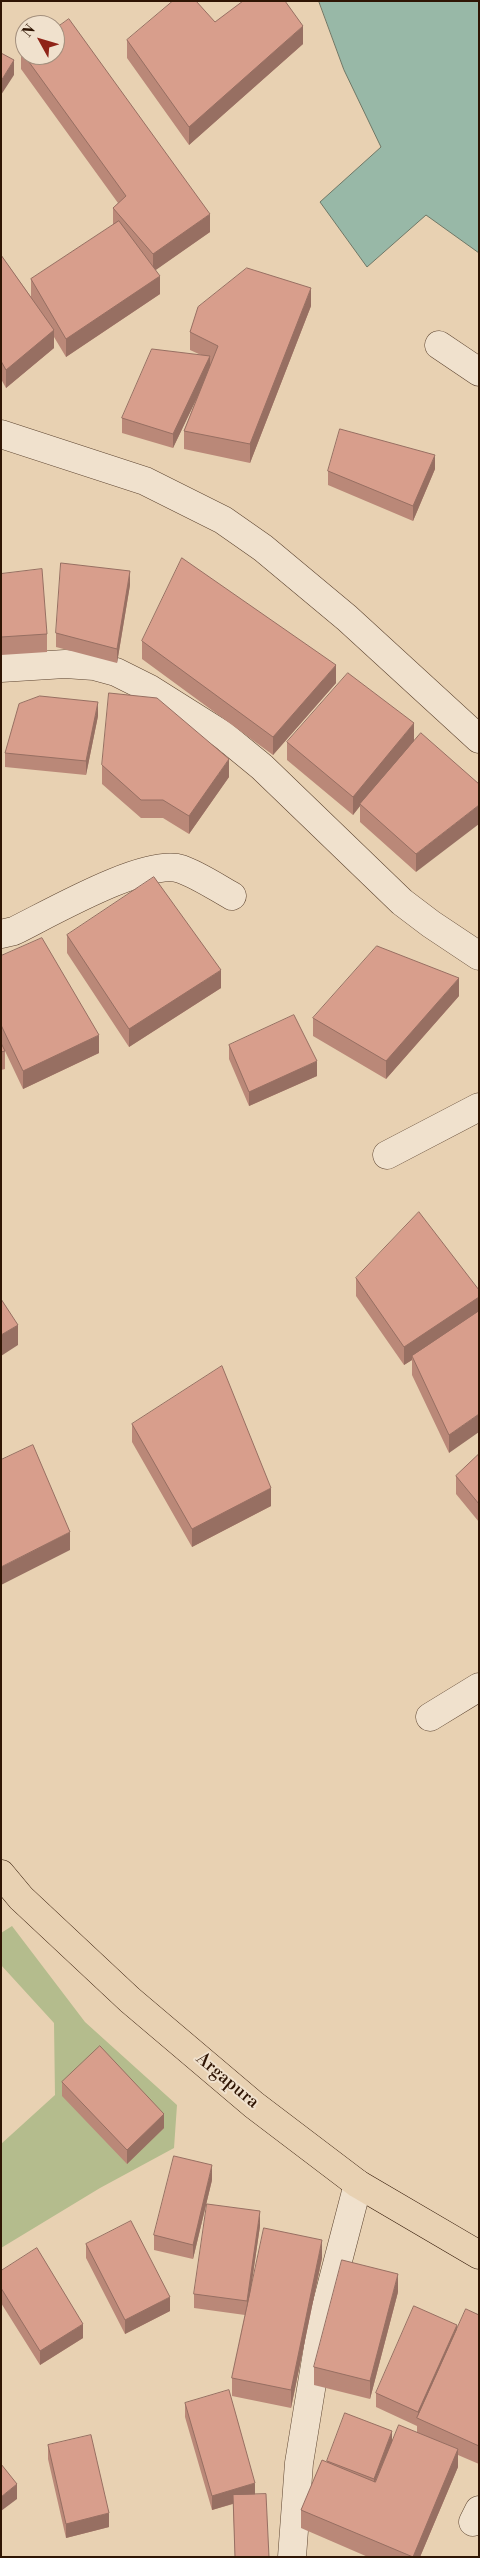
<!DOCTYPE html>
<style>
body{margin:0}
#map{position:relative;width:480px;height:2558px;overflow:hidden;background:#e8d1b2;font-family:"Libre Bodoni",serif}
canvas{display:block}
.frame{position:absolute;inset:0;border:2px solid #2f1504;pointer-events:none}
.north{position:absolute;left:15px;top:15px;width:50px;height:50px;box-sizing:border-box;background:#f0e1cd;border:1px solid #a38f7d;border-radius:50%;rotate:309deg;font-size:14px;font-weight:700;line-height:20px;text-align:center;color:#2f1504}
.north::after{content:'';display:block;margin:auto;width:18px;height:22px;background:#8f2418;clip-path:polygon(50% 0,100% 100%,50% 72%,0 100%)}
</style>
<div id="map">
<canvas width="480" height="2558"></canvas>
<div class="frame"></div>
<div class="north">N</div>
</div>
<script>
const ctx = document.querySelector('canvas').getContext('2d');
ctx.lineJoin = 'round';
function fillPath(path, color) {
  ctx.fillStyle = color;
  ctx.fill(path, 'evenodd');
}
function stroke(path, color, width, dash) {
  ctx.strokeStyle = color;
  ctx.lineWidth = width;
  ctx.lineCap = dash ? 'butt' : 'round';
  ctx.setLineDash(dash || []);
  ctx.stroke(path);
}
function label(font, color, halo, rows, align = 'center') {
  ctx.font = font + ' "Libre Bodoni",serif';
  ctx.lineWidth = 4;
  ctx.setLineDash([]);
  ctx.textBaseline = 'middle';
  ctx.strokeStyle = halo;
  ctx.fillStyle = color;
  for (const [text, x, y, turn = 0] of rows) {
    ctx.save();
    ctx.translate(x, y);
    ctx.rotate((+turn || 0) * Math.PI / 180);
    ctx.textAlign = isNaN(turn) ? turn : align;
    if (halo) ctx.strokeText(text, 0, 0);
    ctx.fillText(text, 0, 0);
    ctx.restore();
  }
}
const green = new Path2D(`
 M12,1926L85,2022L177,2105L174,2148L100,2188L1,2248V2144L55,2095L54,2023L1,1965V1933Z`);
const water = new Path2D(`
 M319,1H479V253L426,215L367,267L320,202L381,147L344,70Z`);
const minor = new Path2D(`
 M439,345L479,372
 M1,434L145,481L223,520L263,548L347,618L479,739
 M1,668L65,664L94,666L116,672L150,689L223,735L262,767L402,902L431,924L479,956
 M1,934L14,931C47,915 147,857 181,869C198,875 216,887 232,896
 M387,1155L479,1107
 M430,1717L479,1687
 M473,2522L479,2510
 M292,2557L299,2463L322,2322L358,2184`);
const highway = new Path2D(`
 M1,1874L21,1898L130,2000L254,2105L358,2184L479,2255`);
const wall = new Path2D(`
 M215,22L303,44L189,145L127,58V40Z
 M21,51L210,232L155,270L160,294L66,357L54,337V348L6,388L1,379V255L31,297V279L113,225V208L118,203L21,69Z
 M311,306L250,463L184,449V431L198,395L173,448L122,433V418L201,355L190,350V332Z
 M435,469L413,521L328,485V471Z
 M1,574L47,634V652L1,655Z
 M130,585L117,663L56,647V633Z
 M142,641L336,683L273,755L142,659Z
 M98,716L86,775L5,767V753Z
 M421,733L416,872L360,822V806L353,815L287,760V742L414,741L396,763Z
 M102,765L229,777L189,834L163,818H141L102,784Z
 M67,935L221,988L129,1047L67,953Z
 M1,956L99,1053L23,1089L5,1051V1069L1,1070Z
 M459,996L386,1079L313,1036V1018Z
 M229,1045L317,1076L249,1106L229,1059Z
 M356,1278L479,1290L449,1453L412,1375V1360L404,1365L356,1296Z
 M132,1424L271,1506L192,1547L132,1442Z
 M479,1454V1522L456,1494V1476Z
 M62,2082L164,2128L127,2164L62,2096Z
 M212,2180L193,2259L154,2250V2235Z
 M260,2226L251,2288L322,2258L291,2408L232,2396V2378L245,2315L194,2308V2294Z
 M86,2244L170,2311L125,2334L86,2258Z
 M1,2271L83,2338L40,2365L1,2303Z
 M398,2292L370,2399L314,2385V2367Z
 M479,2315V2464L458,2455V2467L420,2557H368L301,2528V2510L327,2463V2461L417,2432V2426L376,2407V2393L457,2331Z
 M185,2403L255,2494L269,2557H235L233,2504L212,2510L185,2417Z
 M48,2445L109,2527L66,2538L48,2459Z`);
const shadedWall = new Path2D(`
 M303,26V44L189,145V127Z
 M14,60V75L1,95V81Z
 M210,214V232L153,272V254Z
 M160,276V294L66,357V339Z
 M311,288V306L250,463V444Z
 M54,330V348L6,388V370Z
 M210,356V371L173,448V434Z
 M435,455V469L413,521V506Z
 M130,571V585L117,663V649Z
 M336,665V683L273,755V737Z
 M98,702V716L86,775V761Z
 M414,723V741L361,805L360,804V806L353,815V797Z
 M229,759V777L189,834V816Z
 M479,805V824L416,872V854Z
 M221,970V988L129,1047V1029Z
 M459,978V996L386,1079V1061Z
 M99,1035V1053L23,1089V1071Z
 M317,1061V1076L249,1106V1092Z
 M479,1297V1315L412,1356V1360L404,1365V1347Z
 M18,1325V1345L1,1356V1335Z
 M479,1414V1432L449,1453V1435Z
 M271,1488V1506L192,1547V1529Z
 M70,1532V1550L1,1585V1567Z
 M164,2114V2128L127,2164V2150Z
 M212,2165V2180L193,2259V2245Z
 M260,2211V2226L247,2315V2301Z
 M322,2240V2258L291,2408V2390Z
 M398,2274V2292L370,2399V2381Z
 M170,2297V2311L125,2334V2320Z
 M83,2324V2338L40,2365V2351Z
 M457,2325V2339L418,2419V2412Z
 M392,2431V2445L374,2493V2479Z
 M458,2449V2467L420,2557H413Z
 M255,2483V2497L212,2510V2496Z
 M17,2484V2499L1,2511V2497Z
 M109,2513V2527L66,2538V2524Z`);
const building = new Path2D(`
 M173,1H196L215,22L243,1H285L303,26L189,127L127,40Z
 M69,19L210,214L153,254L113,208L126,196L21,51L25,49V55H55V29Z
 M1,53L14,60L1,81Z
 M119,221L160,276L66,339L31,279Z
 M1,255L54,330L6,370L1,361Z
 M247,268L311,288L250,444L184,431L218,346L190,332L198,307Z
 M152,349L210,356L173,434L122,418Z
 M340,429L435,455L413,506L328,471Z
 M182,558L336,665L273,737L142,641Z
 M61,563L130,571L117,649L56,633Z
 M42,569L47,634L1,637V574Z
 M348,673L414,723L353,797L287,742Z
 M109,693L157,698L229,759L189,816L163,800H141L102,765Z
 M40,696L98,702L86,761L5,753L19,704Z
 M421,733L479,784V805L416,854L360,804Z
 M154,877L221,970L129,1029L67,935Z
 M42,938L99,1035L23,1071L1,1025V956Z
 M377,946L459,978L386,1061L313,1018Z
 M294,1015L317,1061L249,1092L229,1045Z
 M1,1043L5,1051L1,1052Z
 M419,1212L479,1290V1297L404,1347L356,1278Z
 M1,1299L18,1325L1,1335Z
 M479,1311V1414L449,1435L412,1356Z
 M222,1366L271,1488L192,1529L132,1424Z
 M33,1445L70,1532L1,1567V1460Z
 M479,1454V1504L456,1476Z
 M100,2046L164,2114L127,2150L62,2082Z
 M174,2156L212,2165L193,2245L154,2235Z
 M207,2204L260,2211L247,2301L194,2294Z
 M131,2221L170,2297L125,2320L86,2244Z
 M264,2228L322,2240L291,2390L232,2378Z
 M37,2248L83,2324L40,2351L1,2288V2271Z
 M342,2260L398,2274L370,2381L314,2367Z
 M414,2306L457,2325L418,2412L376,2393Z
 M466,2309L479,2315V2446L417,2418Z
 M229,2390L255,2483L212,2496L185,2403Z
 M345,2413L392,2431L374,2479L327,2461Z
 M399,2425L458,2449L413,2557L301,2510L322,2460L375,2482Z
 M91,2435L109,2513L66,2524L48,2445Z
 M1,2464L17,2484L1,2497Z
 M266,2494L269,2557H235L233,2495Z`);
const streetNames = [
 ["Argapura",227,2081,40]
];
fillPath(green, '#b4bc8d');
fillPath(water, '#98b8a7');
stroke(water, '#6e7766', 1);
stroke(minor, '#5d4430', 29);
stroke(highway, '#2f1504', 29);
stroke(minor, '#f0e1cd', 28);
stroke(highway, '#e8d1b2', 28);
fillPath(wall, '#ba8878');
fillPath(shadedWall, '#976f62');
fillPath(building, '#d89e8c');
stroke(building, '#976f62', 1);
label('18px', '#2f1504', '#f0e1cd', streetNames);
</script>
